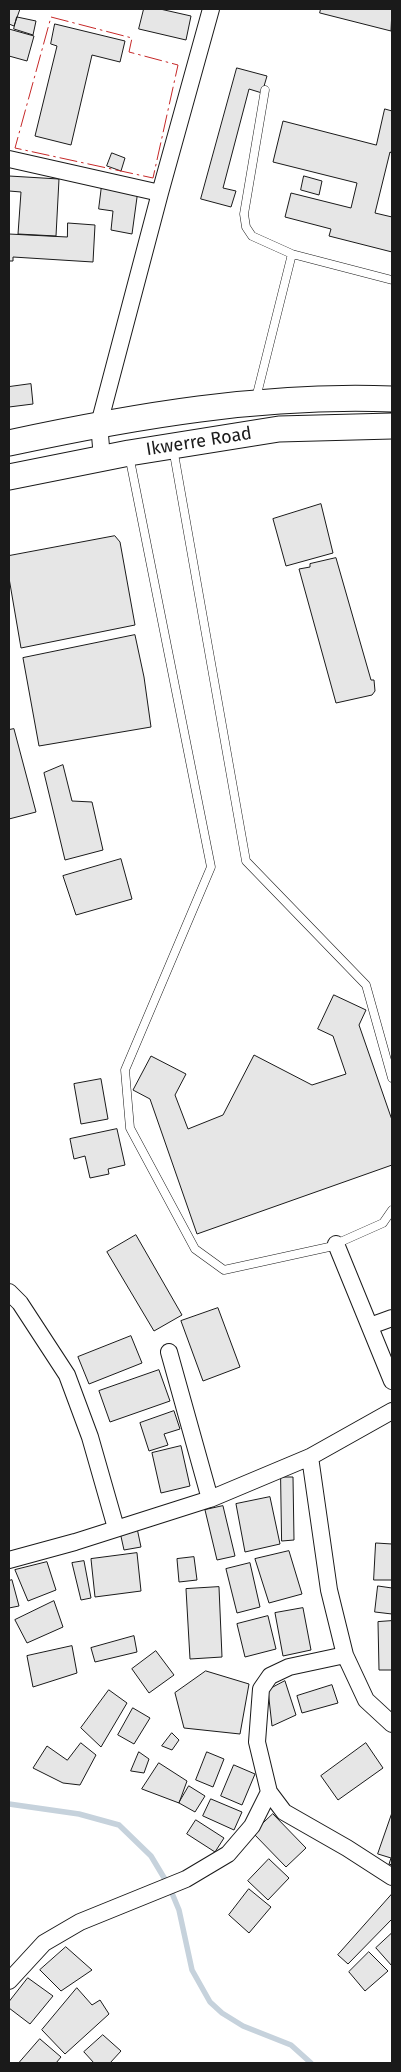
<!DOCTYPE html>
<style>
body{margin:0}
#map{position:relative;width:401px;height:2072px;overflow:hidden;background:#fff;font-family:"Fira Sans",sans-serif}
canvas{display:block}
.frame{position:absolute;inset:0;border:10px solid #1a1a1a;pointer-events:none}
</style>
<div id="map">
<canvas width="401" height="2072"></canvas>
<div class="frame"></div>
</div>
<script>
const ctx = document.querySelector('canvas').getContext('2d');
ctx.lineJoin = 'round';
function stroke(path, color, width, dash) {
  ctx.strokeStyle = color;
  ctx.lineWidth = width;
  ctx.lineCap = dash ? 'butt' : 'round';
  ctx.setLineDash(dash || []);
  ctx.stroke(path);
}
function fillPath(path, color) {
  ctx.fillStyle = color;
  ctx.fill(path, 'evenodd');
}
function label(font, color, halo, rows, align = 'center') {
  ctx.font = font + ' "Fira Sans",sans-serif';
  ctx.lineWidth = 4;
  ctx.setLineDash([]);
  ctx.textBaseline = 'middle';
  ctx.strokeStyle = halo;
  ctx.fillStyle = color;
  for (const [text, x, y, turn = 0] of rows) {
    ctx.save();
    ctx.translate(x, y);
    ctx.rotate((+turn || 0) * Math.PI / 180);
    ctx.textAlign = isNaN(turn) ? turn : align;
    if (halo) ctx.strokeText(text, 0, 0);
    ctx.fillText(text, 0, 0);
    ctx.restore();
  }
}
const stream = new Path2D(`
 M9,1804L79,1814L119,1825L151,1856L169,1886L179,1910L192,1970L210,2002L222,2013L243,2026L291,2045L311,2063`);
const building = new Path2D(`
 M9,9H20L14,26L9,24Z
 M144,9H160L191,16L186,40L139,29Z
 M321,9H392L391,31L320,13Z
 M17,17L36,21L33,35L14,29Z
 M55,24L125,41L120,62L92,55L71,145L35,136L57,46L51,44Z
 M9,29L34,36L27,61L9,56Z
 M237,68L267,76L262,93L249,89L223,188L236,191L231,207L201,199Z
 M385,109L392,111V153L390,152L375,213L392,217V252L329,236L331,229L285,217L291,193L351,208L357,183L273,162L283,121L376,145Z
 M112,153L125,158L121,171L107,166Z
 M9,176L59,179L56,236L18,234L21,192L9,191Z
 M304,176L322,181L319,195L301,190Z
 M102,185L138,190L132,234L111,230L113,211L99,209Z
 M68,223L95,225L93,262L13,257V261H9V234L67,237Z
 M31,384L33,404L9,407V387Z
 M321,504L333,553L286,566L273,519Z
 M115,536L120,542L135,625L21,648L9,578V556Z
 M336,558L371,680H374L375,691L372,695L336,703L299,569L310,567V564Z
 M135,635L144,677L151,727L39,746L23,658Z
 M14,729L36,812L9,819V730Z
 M63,765L72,801L92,802L103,850L65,860L44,773Z
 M121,859L132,899L76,915L63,876Z
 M334,995L366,1010L359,1025L392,1120V1165L197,1234L150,1099L133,1090L151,1056L186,1074L175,1095L188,1129L223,1115L254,1055L312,1085L346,1074L333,1036L318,1029Z
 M101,1079L108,1119L81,1124L74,1084Z
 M117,1129L125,1165L108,1169L109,1174L90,1178L85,1156L74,1159L70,1139Z
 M136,1235L182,1315L154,1331L107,1252Z
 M218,1308L240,1367L203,1381L181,1321Z
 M131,1336L142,1363L89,1384L78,1357Z
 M159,1370L170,1401L110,1422L99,1391Z
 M174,1411L180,1429L164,1434L168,1445L149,1451L140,1423Z
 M181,1446L190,1486L161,1493L152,1453Z
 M281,1477H293L294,1540L282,1541Z
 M270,1497L280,1544L245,1552L236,1504Z
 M223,1506L235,1556L217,1560L205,1510Z
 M137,1528L141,1547L124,1550L120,1532Z
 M376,1543L392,1544V1580H374Z
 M289,1551L302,1594L269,1603L255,1559Z
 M137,1553L141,1591L95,1597L91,1559Z
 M194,1557L197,1580L179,1582L177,1559Z
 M84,1561L91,1598L81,1600L72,1563Z
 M47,1562L56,1590L28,1601L15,1570Z
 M250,1563L260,1607L237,1613L226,1569Z
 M12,1580L19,1606L9,1608V1581Z
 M378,1586L392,1588V1614L375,1612Z
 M219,1587L222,1657L190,1659L186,1589Z
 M54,1601L63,1627L27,1643L15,1620Z
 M303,1608L311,1650L283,1656L275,1613Z
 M268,1616L276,1649L245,1657L237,1624Z
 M392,1621V1670H379L378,1622Z
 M134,1636L137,1652L95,1662L91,1648Z
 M72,1646L77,1673L33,1687L27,1656Z
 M156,1651L174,1675L149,1693L132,1669Z
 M206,1671L249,1684L240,1734L184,1728L175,1693Z
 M285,1681L296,1715L272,1726L268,1690Z
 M332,1685L338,1703L302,1713L297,1696Z
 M109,1690L127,1703L101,1747L81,1728Z
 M133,1708L150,1718L134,1744L118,1735Z
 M172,1733L179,1740L172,1750L162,1746Z
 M81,1743L96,1755L80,1785L63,1783L33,1768L47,1746L67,1760Z
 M366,1743L383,1768L338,1800L321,1776Z
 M139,1752L149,1759L144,1773L131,1771Z
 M207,1752L224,1759L213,1787L196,1780Z
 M159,1763L187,1781L179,1803L142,1789Z
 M234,1765L255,1774L242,1805L221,1796Z
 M189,1786L205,1796L195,1812L179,1803Z
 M211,1799L242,1812L234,1830L203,1816Z
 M392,1813V1865L389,1864L391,1858L378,1854Z
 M273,1814L306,1848L286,1867L253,1833Z
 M196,1820L224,1838L215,1852L187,1834Z
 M269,1859L289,1878L268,1900L248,1881Z
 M249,1889L271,1907L249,1933L229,1915Z
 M392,1894V1919L348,1964L338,1955Z
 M392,1933V1966L376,1948Z
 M66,1947L92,1970L61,1991L40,1970Z
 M369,1952L388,1971L365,1991L349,1972Z
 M28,1978L53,1996L30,2024L9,2008V2002Z
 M77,1988L92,2005L100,2000L109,2014L65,2054L42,2030Z
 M103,2035L121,2051L110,2063H94L84,2052Z
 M40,2039L61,2057L56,2063H19Z`);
const lane = new Path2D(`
 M265,90L244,214L246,227L252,236L292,254L392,280
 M256,398L292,254
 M173,448L246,861L366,985L392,1078
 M129,455L211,867L125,1070L130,1128L195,1249L224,1270L329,1247L383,1223L392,1210`);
const street = new Path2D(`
 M9,159L160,193
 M102,458L99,424L160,193L211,9
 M336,1244L392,1381
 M9,1292L20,1303L67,1375L90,1437L116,1528
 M370,1326L392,1318
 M169,1352L210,1499
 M310,1457L329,1590L345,1655L366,1700L392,1724
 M9,1560L75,1542L210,1499L310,1457L392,1411
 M345,1655L289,1667L270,1676L261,1689L257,1742L269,1792L284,1812L347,1848L392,1877
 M9,1981L44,1943L80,1922L186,1879L228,1854L252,1826L269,1792`);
const primary = new Path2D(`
 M9,443C135,416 263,394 392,399
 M9,477L129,453L279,429L392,426`);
const power = new Path2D(`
 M51,17L132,38L129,52L178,65L153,178L15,148Z`);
const streetNames = [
 ["Ikwerre Road",199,442,-9]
];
stroke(stream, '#c6d2dc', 5.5);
fillPath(building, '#e6e6e6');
stroke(building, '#1a1a1a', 1);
stroke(lane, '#1a1a1a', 9);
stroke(street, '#1a1a1a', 18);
stroke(primary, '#1a1a1a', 27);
stroke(lane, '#fff', 8);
stroke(street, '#fff', 16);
stroke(primary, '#fff', 25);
stroke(power, '#c62828', 1, [18, 4, 2.5, 4]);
label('18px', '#1a1a1a', '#fff', streetNames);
</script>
